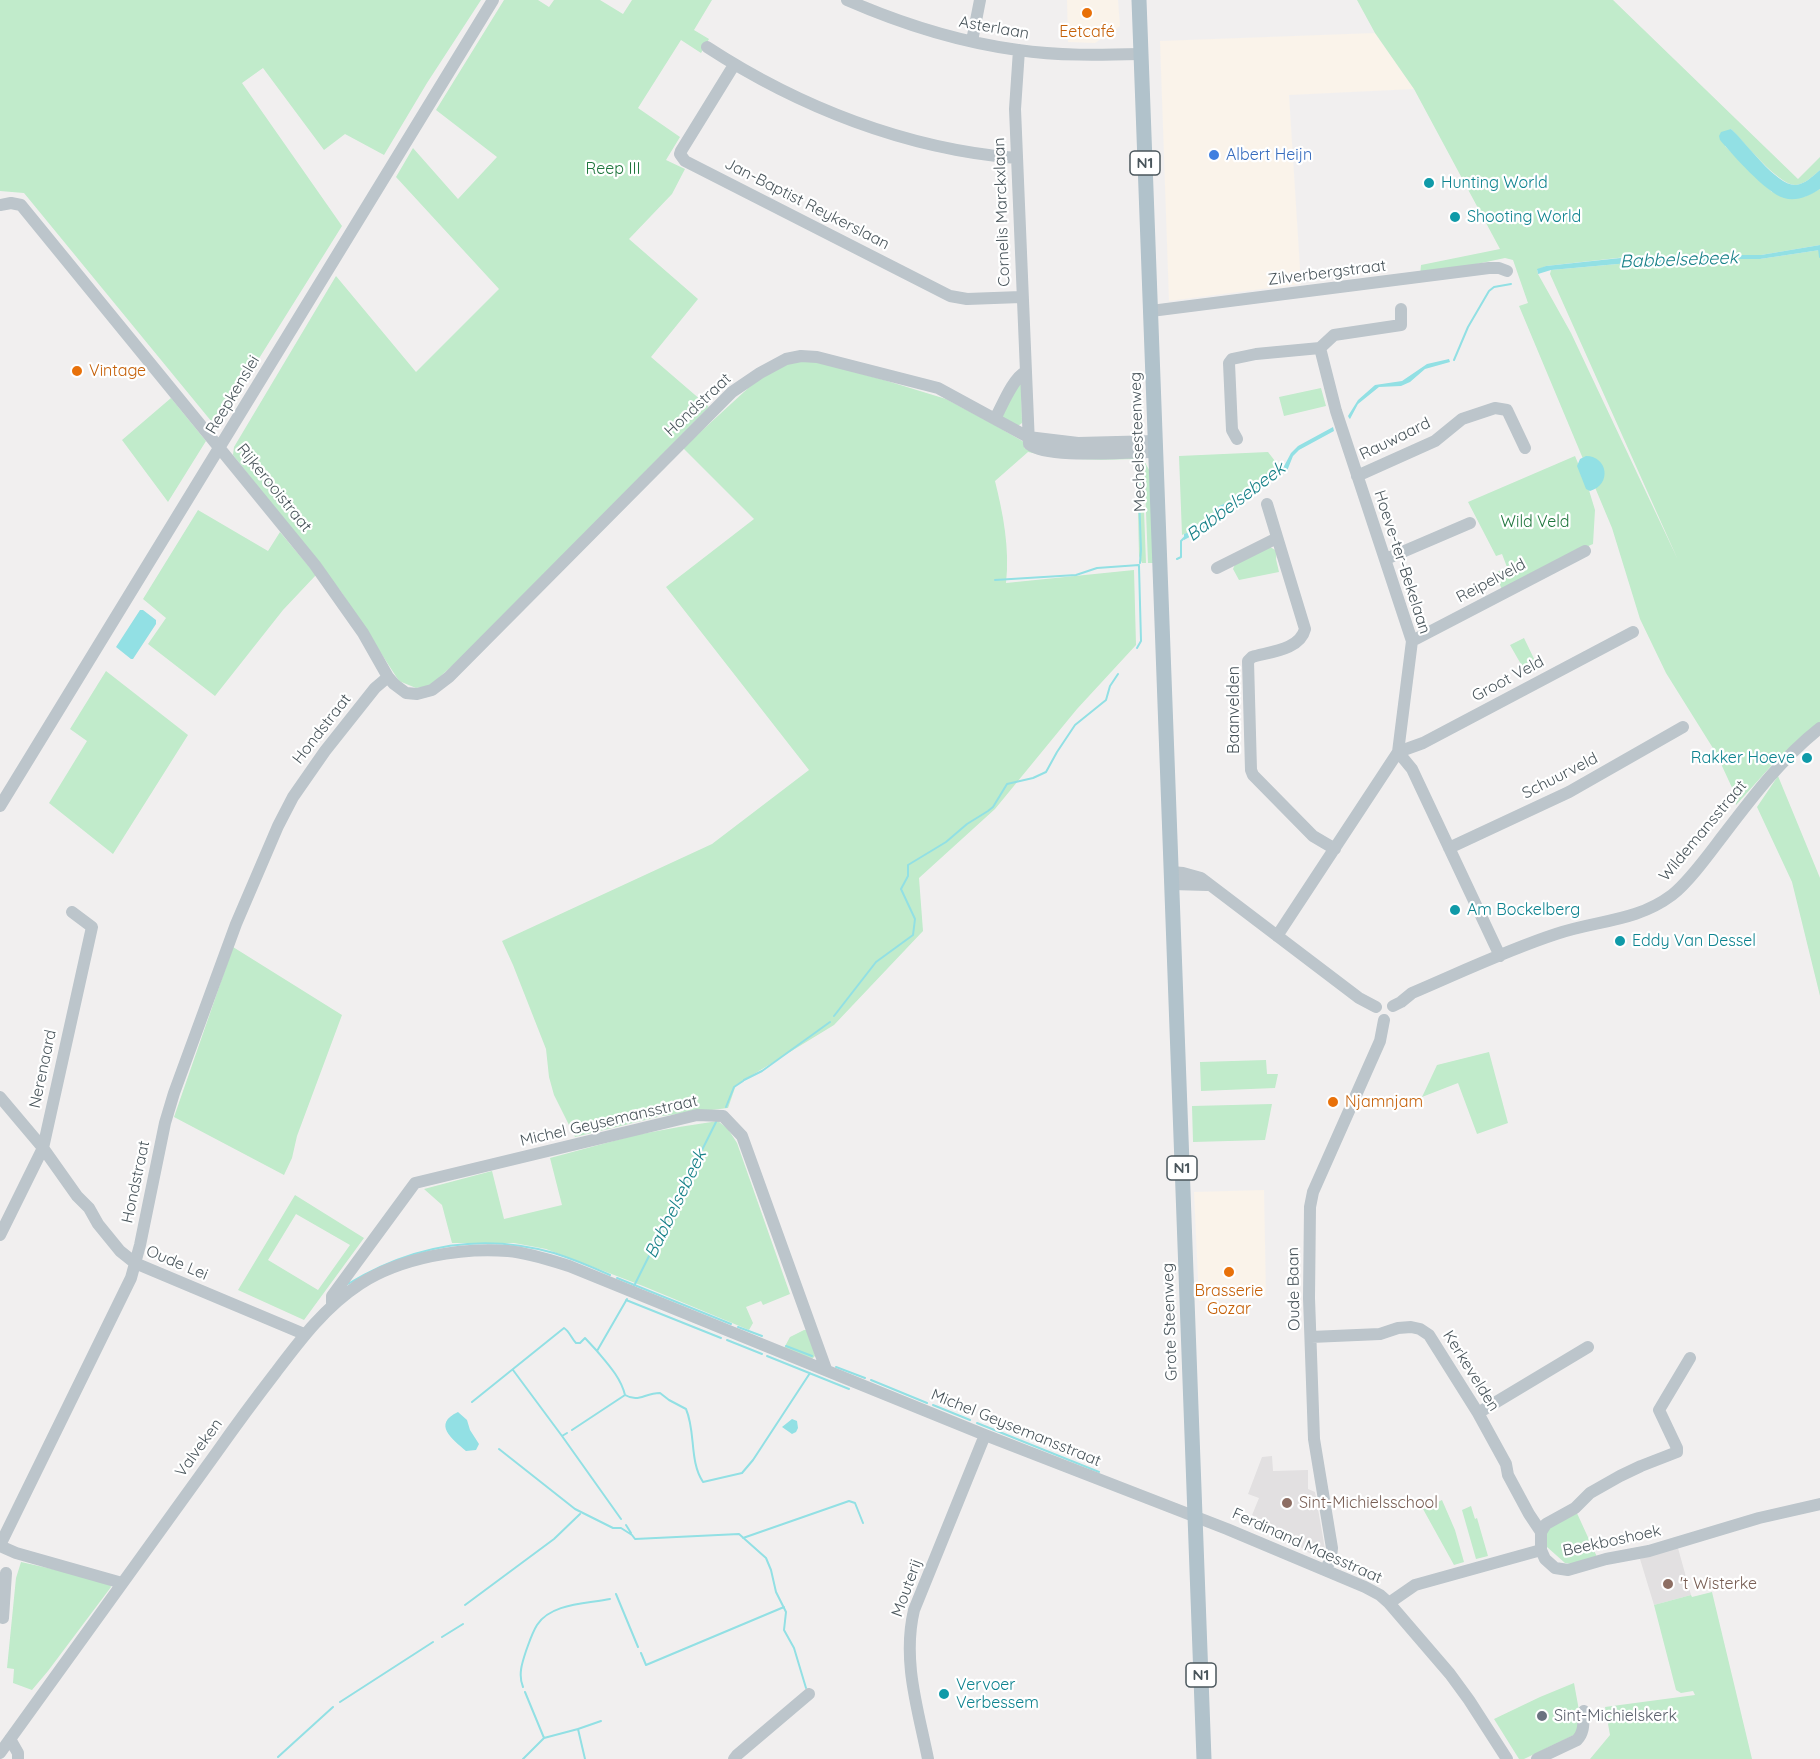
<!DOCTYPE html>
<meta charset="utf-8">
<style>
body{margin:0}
canvas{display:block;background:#f1efef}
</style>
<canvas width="1820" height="1759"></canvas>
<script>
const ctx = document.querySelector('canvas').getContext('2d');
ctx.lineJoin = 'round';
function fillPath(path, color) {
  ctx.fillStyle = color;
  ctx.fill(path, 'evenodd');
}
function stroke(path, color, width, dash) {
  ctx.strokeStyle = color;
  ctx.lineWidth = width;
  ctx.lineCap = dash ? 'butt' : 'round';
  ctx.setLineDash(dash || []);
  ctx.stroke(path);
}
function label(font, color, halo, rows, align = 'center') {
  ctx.font = font + ' Quicksand,sans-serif';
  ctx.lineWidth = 4.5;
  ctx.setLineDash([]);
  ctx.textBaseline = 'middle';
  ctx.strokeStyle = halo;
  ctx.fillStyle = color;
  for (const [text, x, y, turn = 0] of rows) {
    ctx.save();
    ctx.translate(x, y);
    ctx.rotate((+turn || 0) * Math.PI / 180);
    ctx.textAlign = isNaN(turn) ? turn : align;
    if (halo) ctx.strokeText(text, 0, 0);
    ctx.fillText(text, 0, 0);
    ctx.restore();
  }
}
const commercial = new Path2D(`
 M1067,0H1118L1120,26L1095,43L1068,42Z
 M1375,33L1414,89L1289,95L1301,284L1169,301L1160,41Z
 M1264,1190L1266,1297L1199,1301L1194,1192Z`);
const education = new Path2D(`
 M1272,1456L1273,1471L1308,1470V1489L1315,1492L1325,1549L1318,1556L1302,1550V1548L1293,1543L1292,1545L1280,1540L1281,1538L1248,1525L1259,1498L1248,1494L1262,1457Z
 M1678,1548L1691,1595L1654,1605L1640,1559Z`);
const green = new Path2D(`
 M0,0H481L427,83L384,155L345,134L324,150L263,68L242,83L342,226L216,427L24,193L0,191Z
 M504,0H538L549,7L554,0H600L623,14L632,0H712L694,30L709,39L701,53L681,40L638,108L680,137L666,160L685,169L672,194L629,239L698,299L651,357L709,407L466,653L430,686L416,688L399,681L342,593L233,455L234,447L336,276L416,372L499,289L396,177L413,148L458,199L497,157L436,110Z
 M1357,0H1613L1798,179L1820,157V170C1813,176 1805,184 1796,185C1779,186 1744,142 1731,129L1725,146L1772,192L1804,197L1820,189V245L1761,255H1713L1687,260L1668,261L1635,256L1546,266L1537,270L1538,274L1571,333L1678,560L1550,274L1551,270L1640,262L1672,266L1683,265L1717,259H1760L1820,250V724L1772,765L1736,805L1734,792L1716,753L1666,673L1640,619L1612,528L1519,306L1528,303L1513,260L1505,258L1420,276L1421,265L1500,249L1414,89L1375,33Z
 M809,360L884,380L946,399L991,423L1024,442V448L1034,451L1138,456L1142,458L1146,563H1142L1139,556L1137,465L1134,459C1098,460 1064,461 1028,452L995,481C1003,513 1010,549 1006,583L1134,570L1136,645L1077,709L995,809L919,878L923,931L834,1025L736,1085L728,1108L662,1116L575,1137L554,1095L549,1077L546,1049L513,965L502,941L712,844L809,770L666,587L754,519L683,448L757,380L783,365Z
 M1021,382L1022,423L1018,426L1003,419L1002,412Z
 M1321,388L1326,406L1284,416L1279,397Z
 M171,398L206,441L168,502L122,440Z
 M1268,452L1282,470L1250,492L1219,506L1198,528L1182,535L1179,456Z
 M1575,456L1588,487L1595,510L1593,544L1577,551L1503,592L1495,573L1507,567L1502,554L1496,556L1468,502Z
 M1144,461L1151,473L1153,563H1148Z
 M198,510L268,551L280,532L316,575L283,610L215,696L148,644L166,618L143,599Z
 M1270,547L1277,551L1276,559L1279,572L1239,580L1233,569L1236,562Z
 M1524,638L1538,667L1526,673L1510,645Z
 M106,671L188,735L113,854L49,803L87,741L70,729Z
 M1778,776L1820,878V996L1792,882L1757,807Z
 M233,947L342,1015L297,1136L292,1158L284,1175L174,1117Z
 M1489,1052L1508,1123L1477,1134L1458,1083L1422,1097L1437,1065Z
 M1266,1060L1267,1074H1278L1275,1088L1201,1091L1200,1062Z
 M1272,1104L1265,1140L1193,1142L1192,1106Z
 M718,1121L728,1129L737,1143L790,1294L763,1305L761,1301L746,1307L753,1323L749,1330L643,1286L546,1249L514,1243H452L442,1205L424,1189L492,1171L504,1219L562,1205L550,1158L636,1135L679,1127Z
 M295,1195L364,1238L304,1320L238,1290ZM296,1214L350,1245L318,1290L268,1260Z
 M804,1330H808L815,1356L812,1359L784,1348L790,1337Z
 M1442,1500L1455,1530L1464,1562L1454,1565L1423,1509Z
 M1471,1506L1475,1519L1477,1518L1488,1556L1476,1559L1462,1510Z
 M1576,1511L1597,1557L1571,1564L1565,1563L1547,1547L1546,1542L1547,1530Z
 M21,1562L101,1580L110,1584L111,1587L48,1671L32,1690L13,1683L14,1669L7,1668L16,1578Z
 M1712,1592L1752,1759H1590L1610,1735L1605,1707L1695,1695L1693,1691L1681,1693L1676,1690L1654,1605L1691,1595L1692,1597Z
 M1574,1683L1580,1716L1576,1734L1524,1759H1519L1494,1719L1540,1697Z`);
const water = new Path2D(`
 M1731,129C1746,142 1776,186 1796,185C1805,184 1813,176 1820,170V189C1809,196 1796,202 1784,198C1766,193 1732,154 1720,140L1719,136L1721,132Z
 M1820,245V250L1760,259H1717L1683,265L1671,266L1640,262L1551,270L1538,274L1537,269L1546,266L1639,256L1668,261L1687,260L1713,255H1761Z
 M1449,359L1450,362L1425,369L1410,382L1401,386L1379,387L1358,404L1350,419L1349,418L1348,416L1358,400L1375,385L1402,381L1427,364Z
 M1333,427L1334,431L1299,450L1293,456L1287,471L1283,474L1255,494L1216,514L1201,531L1184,540V534L1198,528L1219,506L1250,492L1282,470L1291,453L1298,446Z
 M1586,456C1608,456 1612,485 1590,491L1586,489L1577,466L1580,459Z
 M140,610H143L156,620V624L133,659H131L116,647Z
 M458,1412L467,1420L470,1430L479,1444L476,1450L466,1451C452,1439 432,1424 458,1412Z
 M792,1419L797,1421L798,1428L796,1432L792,1434L782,1427Z`);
const stream = new Path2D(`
 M1819,249L1820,257
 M1454,360L1468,327L1489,291L1494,287L1511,284
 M1138,468L1141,550L1140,563
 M1177,559L1181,557V541L1185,537
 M995,580L1076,575L1097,568L1139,565
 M1137,648L1141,641L1139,566
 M834,1016L876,962L913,935L915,919L901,889L908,876V865L946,842L967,824L988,811L993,807L1007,784L1033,778L1046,772L1057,752L1075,725L1106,700L1110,686L1118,674
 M744,1080L762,1071L830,1022
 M726,1107L734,1087L743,1081
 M617,1278L731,1324
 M346,1285C410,1246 480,1232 554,1253C573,1259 592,1267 610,1275
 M634,1286L716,1122
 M626,1300L721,1338
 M738,1327L762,1336
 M727,1340L762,1354
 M786,1346L812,1356
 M767,1356L849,1389
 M836,1367L865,1378
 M513,1370L562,1436L567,1433
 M871,1380L927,1403
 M625,1395C639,1403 644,1393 660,1393L669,1400L686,1409C696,1432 689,1461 703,1482L742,1473L753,1460L810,1373
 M472,1402L564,1328C570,1332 571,1338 576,1343H580L585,1338L597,1351L627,1299
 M933,1405L970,1420
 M977,1423L1099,1472
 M572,1430L625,1395C621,1378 608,1364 597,1351
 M562,1436L621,1519
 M499,1449L575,1509L613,1528H621L632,1535L635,1539L739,1534L766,1558L771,1570L776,1592L786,1612L784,1630L794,1648L806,1688
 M626,1525L631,1533
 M743,1538L849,1501L855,1503L863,1523
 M616,1594L638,1647
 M465,1605L554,1539L580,1514
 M442,1637L463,1624
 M641,1653L646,1665L784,1607
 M523,1687C518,1675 522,1663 526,1651C529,1643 532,1633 537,1625C551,1603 587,1604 610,1599
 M525,1692L544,1738
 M340,1702L433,1642
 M278,1757L333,1707
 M523,1759L544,1738L578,1729
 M585,1759L578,1729L601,1721`);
const minor = new Path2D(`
 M847,0C902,24 959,42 1018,50C1058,56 1100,55 1141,54
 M972,41L980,0
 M707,47C799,107 906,149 1016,158
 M1019,50L1015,109L1029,444C1049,460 1128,451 1156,452
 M734,65L681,151L680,154L685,161L950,296L967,299L1021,297
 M0,205L11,203L21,205L315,565L363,633L388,677L394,684L406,693L417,694L432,690L449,677L732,392L760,373L786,359L801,356L817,357L938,388L1028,437L1078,443L1156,441
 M1151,311L1489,268H1499L1507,271
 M995,419C1002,406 1013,378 1025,372
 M1237,439L1232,430L1229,363L1232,359L1256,354L1320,348L1334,335L1401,325V309
 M1357,476L1435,441L1462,419L1495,408L1507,410L1525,448
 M1267,504L1305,629C1300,650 1269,652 1252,657L1248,661L1251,770L1253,775L1313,836L1335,849
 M1386,559L1470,523
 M1217,568L1277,538
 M1412,641L1585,551
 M0,806L493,0
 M1449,848L1569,792L1683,727
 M1171,872L1183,873L1201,878L1359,998L1376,1007
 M1172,884L1207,885
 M1277,936L1398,752L1412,641L1336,411L1320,348
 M1500,956L1412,769L1398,752L1423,743L1633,632
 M1393,1006L1401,1002L1412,993C1459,973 1507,950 1556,934C1597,920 1636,922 1672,895C1690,881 1711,851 1725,833C1754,795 1783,757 1820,728
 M0,1097L43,1148L77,1196L89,1208L98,1224L120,1251L135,1263L304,1334
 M0,1235L43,1148L45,1139L92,927L72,912
 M332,1305V1296L415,1183L697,1115L723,1116L742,1136L826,1369
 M1311,1337L1380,1334L1398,1328L1411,1327L1420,1329L1429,1335L1478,1413L1506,1464L1508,1475L1529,1514L1541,1532
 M1478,1413L1588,1347
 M0,1545L131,1278L140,1245L165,1123L174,1093L236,924L278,826L293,797L325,751L375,688L388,677
 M0,1546L16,1553L122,1583
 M1541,1550V1532L1546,1524L1575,1508L1590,1493L1620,1476L1641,1466L1677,1452V1448L1659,1410L1690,1358
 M1326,1570L1331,1557L1332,1548L1314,1439L1309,1298L1310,1207L1313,1192L1380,1041L1384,1020
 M1389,1603L1415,1585L1541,1550L1545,1559L1555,1568L1568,1570L1606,1559L1649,1551L1759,1518L1820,1504
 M3,1618L6,1573
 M10,1739L18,1753V1759
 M0,1753C73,1653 144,1552 217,1452C236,1425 256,1398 276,1372C301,1339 325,1307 360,1284C400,1258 461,1247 508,1251C529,1253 550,1260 569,1266L985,1435L1227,1529L1365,1587L1380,1595L1389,1603L1450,1674L1469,1700L1507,1759
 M734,1759L737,1755L809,1694
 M928,1759C918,1709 902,1661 914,1610L985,1435
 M1537,1759L1577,1740C1585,1732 1583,1721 1584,1711`);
const major = new Path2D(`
 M1139,0L1204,1759`);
const markers = [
 [1087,13,6,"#e8710a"],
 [1214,155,6,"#3f7fe0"],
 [1429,183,6,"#0f9aa8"],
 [1455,217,6,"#0f9aa8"],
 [77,371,6,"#e8710a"],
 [1807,758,6,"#0f9aa8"],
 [1455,910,6,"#0f9aa8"],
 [1620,941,6,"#0f9aa8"],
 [1333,1102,6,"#e8710a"],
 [1229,1272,6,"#e8710a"],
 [1287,1503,6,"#8d6e63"],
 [1668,1584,6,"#8d6e63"],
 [944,1694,6,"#0f9aa8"],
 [1542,1716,6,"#6b7280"]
];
const shields = [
 [1145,163,30],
 [1182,1168,30],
 [1201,1675,30]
];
const shieldNames = [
 ["N1",1145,163],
 ["N1",1182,1168],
 ["N1",1201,1675]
];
const streetNames = [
 ["Asterlaan",994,28,10],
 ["Jan-Baptist Reykerslaan",807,204,27],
 ["Cornelis Marckxlaan",1002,212,-92],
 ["Zilverbergstraat",1327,273,-7],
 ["Reepkenslei",233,395,-59],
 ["Hondstraat",698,405,-43],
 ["Rauwaard",1395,439,-26],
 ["Mechelsesteenweg",1138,442,-92],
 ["Rijkerooistraat",274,488,51],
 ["Hoeve-ter-Bekelaan",1402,562,72],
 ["Reipelveld",1491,581,-28],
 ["Groot Veld",1508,679,-28],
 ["Baanvelden",1234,710,-90],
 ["Hondstraat",322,729,-52],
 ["Schuurveld",1560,776,-27],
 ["Wildemansstraat",1703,831,-50],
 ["Nerenaard",43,1069,-78],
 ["Michel Geysemansstraat",609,1121,-13],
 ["Hondstraat",136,1182,-78],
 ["Oude Lei",177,1263,23],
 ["Oude Baan",1294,1289,-91],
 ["Grote Steenweg",1170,1322,-92],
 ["Kerkevelden",1471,1371,58],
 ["Michel Geysemansstraat",1016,1428,22],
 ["Valveken",199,1448,-54],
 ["Beekboshoek",1612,1541,-12],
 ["Ferdinand Maesstraat",1307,1546,24],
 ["Mouterij",907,1588,-70]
];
const foodNames = [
 ["Eetcafé",1087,32],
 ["Vintage",89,371,"left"],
 ["Njamnjam",1345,1102,"left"],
 ["Brasserie",1229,1291],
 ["Gozar",1229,1309]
];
const shopNames = [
 ["Albert Heijn",1226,155]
];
const parkNames = [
 ["Reep III",613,169],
 ["Wild Veld",1535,522]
];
const cultureNames = [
 ["Hunting World",1441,183],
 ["Shooting World",1467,217],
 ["Rakker Hoeve",1795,758,"right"],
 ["Am Bockelberg",1467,910],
 ["Eddy Van Dessel",1632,941],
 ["Vervoer",956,1685],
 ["Verbessem",956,1703]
];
const educationNames = [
 ["Sint-Michielsschool",1299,1503],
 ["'t Wisterke",1680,1584]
];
const worshipNames = [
 ["Sint-Michielskerk",1554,1716]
];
const waterNames = [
 ["Babbelsebeek",1679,260,-2],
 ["Babbelsebeek",1236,502,-37],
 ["Babbelsebeek",676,1204,-64]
];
fillPath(commercial, '#faf3ea');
fillPath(education, '#e2e0e1');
fillPath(green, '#c1ebcb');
fillPath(water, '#92e0e4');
stroke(stream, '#92e0e4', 2);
stroke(minor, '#bcc5cb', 12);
stroke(major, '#b1c2cb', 15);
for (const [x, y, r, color] of markers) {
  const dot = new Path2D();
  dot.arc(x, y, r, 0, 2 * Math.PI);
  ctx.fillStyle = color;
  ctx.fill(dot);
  stroke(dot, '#fff', 2);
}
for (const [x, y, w] of shields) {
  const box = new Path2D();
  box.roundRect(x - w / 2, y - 12, w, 24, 4.5);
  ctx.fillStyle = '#fff';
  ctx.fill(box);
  stroke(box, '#49555b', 1.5);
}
label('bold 15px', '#49555b', null, shieldNames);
label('16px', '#49555b', '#fff', streetNames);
label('16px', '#c56008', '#fff', foodNames);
label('16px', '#366cbe', '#fff', shopNames, 'left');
label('16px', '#1f763d', '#fff', parkNames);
label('16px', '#0d838f', '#fff', cultureNames, 'left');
label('16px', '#785e54', '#fff', educationNames, 'left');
label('16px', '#5b616d', '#fff', worshipNames, 'left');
label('italic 18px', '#188289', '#fff', waterNames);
</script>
